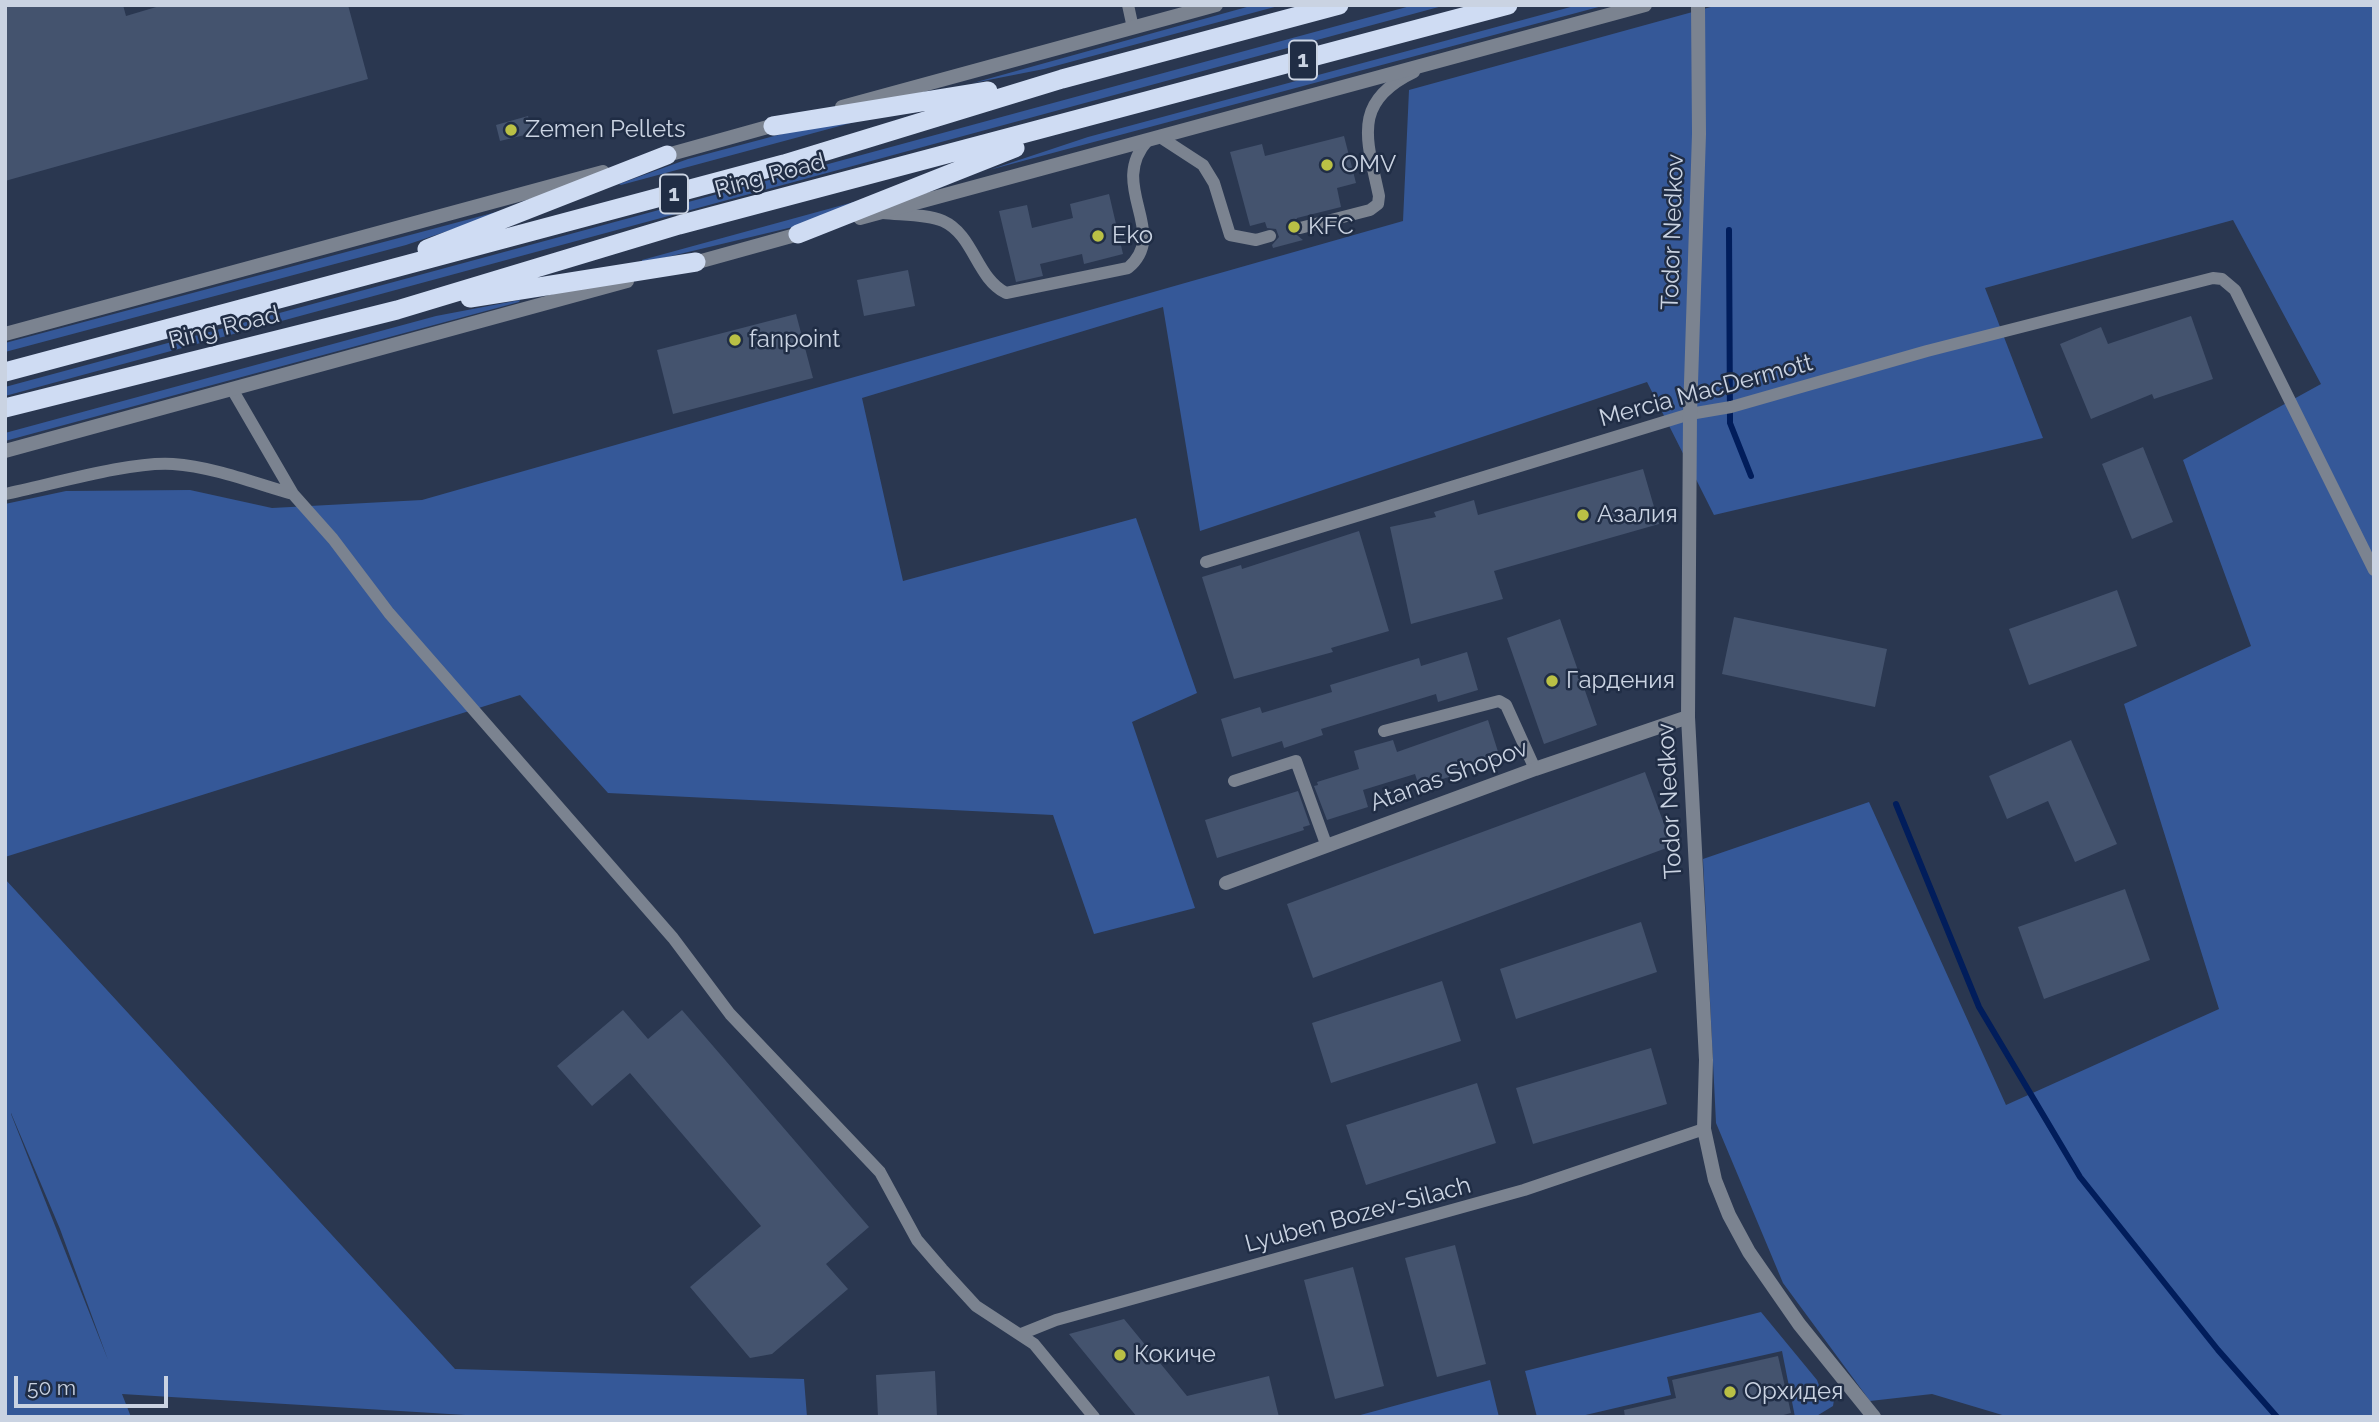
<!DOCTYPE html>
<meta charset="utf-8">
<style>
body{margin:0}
#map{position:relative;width:2379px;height:1422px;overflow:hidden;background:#2a3750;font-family:Raleway,sans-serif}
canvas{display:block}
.frame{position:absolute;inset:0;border:7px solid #cad3e2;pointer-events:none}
.scale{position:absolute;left:14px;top:1376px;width:154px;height:32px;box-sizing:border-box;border:4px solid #cad3e2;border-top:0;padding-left:9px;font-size:21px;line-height:24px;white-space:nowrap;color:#cad3e2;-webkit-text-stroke:5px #202d45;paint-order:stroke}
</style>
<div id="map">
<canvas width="2379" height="1422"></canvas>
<div class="frame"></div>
<div class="scale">50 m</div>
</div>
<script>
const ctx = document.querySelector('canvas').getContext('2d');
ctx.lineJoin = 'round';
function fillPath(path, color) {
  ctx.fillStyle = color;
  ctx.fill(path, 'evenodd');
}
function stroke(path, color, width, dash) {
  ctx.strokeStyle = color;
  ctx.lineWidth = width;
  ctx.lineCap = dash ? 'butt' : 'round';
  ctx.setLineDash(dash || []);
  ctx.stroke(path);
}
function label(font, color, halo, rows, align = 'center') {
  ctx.font = font + ' Raleway,sans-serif';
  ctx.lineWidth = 5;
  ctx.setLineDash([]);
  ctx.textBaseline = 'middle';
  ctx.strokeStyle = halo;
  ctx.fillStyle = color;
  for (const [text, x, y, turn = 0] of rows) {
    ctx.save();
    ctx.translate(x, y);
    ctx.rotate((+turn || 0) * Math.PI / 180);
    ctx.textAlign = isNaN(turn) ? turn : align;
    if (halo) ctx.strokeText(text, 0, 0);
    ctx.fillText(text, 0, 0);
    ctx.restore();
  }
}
const green = new Path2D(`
 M1254,5H1282L1044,69L973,83Z
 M1414,5H1446L193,345L191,337Z
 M1578,5H1606L989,170L1088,137Z
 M1718,5H2374V1417H2009L1932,1394L1870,1401L1783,1283L1716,1123L1703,859L1869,802L2006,1105L2219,1009L2124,704L2251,646L2183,460L2321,384L2233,220L1985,288L2043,438L1714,515L1647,382L1200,531L1163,307L862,398L903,581L1136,518L1197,693L1132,722L1195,908L1094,934L1053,815L608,793L520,695L5,857V504L66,491L190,490L272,508L422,500L1403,221L1409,90Z
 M862,120L621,185L619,184L688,159L793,131Z
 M872,197L797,226L642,263V260Z
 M500,211L501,213L406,245L5,352V343Z
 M520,300L519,302L5,441V433L436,316Z
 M179,340L182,348L5,396V387Z
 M5,879L455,1369L804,1379L807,1417H498L122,1394L131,1417H5ZM11,1113L60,1229L108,1360L11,1114Z
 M1761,1312L1817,1380L1820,1388L1814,1390L1815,1394L1826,1391L1834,1400L1833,1406L1815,1417H1795L1782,1351L1667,1377L1671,1395L1577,1417H1537L1525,1371Z
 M1490,1380L1499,1417H1353Z`);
const stream = new Path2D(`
 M1729,230L1730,423L1751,476
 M1896,804L1979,1007L2080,1177L2218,1350L2277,1417`);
const building = new Path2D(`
 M5,5H123L126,16L163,5H348L368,79L5,181Z
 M528,116L533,133L500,141L496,125Z
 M1344,136L1356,183L1337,188L1341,207L1297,218L1292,231L1303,240L1273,248L1272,245L1279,237L1276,229L1267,228L1265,222L1250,226L1230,152L1262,144L1265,156Z
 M1109,194L1123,254L1084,264L1082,254L1040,264L1043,276L1016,282L999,211L1027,205L1032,228L1073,218L1070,204Z
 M908,270L915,306L864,316L857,280Z
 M796,314L813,378L673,414L657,350Z
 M2191,316L2213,379L2154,399L2152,394L2091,419L2060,344L2101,327L2108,344Z
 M2143,447L2173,522L2132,539L2102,464Z
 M1643,469L1659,524L1494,571L1503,599L1411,624L1390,527L1436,517L1434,512L1474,500L1478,515Z
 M1359,531L1389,631L1331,648L1333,652L1234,679L1202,577L1241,565L1242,569Z
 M2117,590L2137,646L2029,685L2009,629Z
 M1734,617L1887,649L1875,707L1722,674Z
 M1560,619L1597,725L1544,744L1507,638Z
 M1467,652L1478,690L1438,702L1436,694L1321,729L1323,735L1284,748L1282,741L1232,757L1221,719L1260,707L1262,713L1332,692L1330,685L1419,658L1421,666Z
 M1488,720L1500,758L1448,773L1449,777L1419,786L1415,774L1363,790L1368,807L1327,820L1314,786L1318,785L1317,782L1359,769L1354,751L1393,740L1397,752Z
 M2071,740L2117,844L2075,862L2048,801L2007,819L1989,776Z
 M1645,772L1672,846L1313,978L1287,904Z
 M1298,791L1310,825L1303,827L1304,830L1217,858L1205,820Z
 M2125,889L2150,960L2044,999L2018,927Z
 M1641,922L1657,972L1516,1019L1500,969Z
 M1442,981L1461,1041L1331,1083L1312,1023Z
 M623,1010L648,1039L682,1010L869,1227L826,1264L848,1289L772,1354L750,1358L690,1287L761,1226L630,1073L592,1106L557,1066Z
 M1651,1048L1667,1104L1533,1144L1516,1088Z
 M1477,1083L1496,1143L1366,1185L1346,1125Z
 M1455,1245L1486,1364L1437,1377L1405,1258Z
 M1353,1267L1384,1386L1335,1399L1304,1280Z
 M1124,1319L1187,1396L1269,1376L1279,1417H1137L1069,1334Z
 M1778,1356L1791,1413L1776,1417H1625L1624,1410L1676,1398L1672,1380Z
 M935,1371L937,1417H878L876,1375Z`);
const service = new Path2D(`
 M1128,5L1133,28
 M1160,137L1203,165L1214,183L1230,235L1256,240L1270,236
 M883,213C901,215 927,214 943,221C974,235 976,278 1006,293L1128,268C1171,232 1106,186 1148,140
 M1300,228L1370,210L1378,204L1379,196C1367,139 1351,102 1414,72
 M232,389L293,494L333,539L389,613L673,938L730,1014L880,1172L917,1240L942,1269L976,1306L1034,1344L1094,1417
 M5,494C50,485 130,461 173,464C214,467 254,483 293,494
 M1206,562L1690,414L1731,407L1927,351L2213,278L2222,279L2235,290L2374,570
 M1384,731L1499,701L1506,705L1535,769
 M1234,781L1296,761L1326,844
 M1021,1334L1056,1320L1524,1190L1704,1129`);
const minor = new Path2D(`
 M1698,5L1699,134L1690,414L1688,717L1706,1060L1704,1129L1715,1180L1729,1215L1749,1252L1799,1324L1874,1417
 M842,107L1216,5
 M660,157L782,123
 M860,218L1645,5
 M687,265L806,232
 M5,334L603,172
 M5,451L627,281
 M1226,883L1535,769L1688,717`);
const trunk = new Path2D(`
 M773,126L988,91
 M798,234L1015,148
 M427,249L667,155
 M470,298L696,262
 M5,372L784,164L1062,79L1339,5
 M5,408L397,310L679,225L1508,5`);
const markers = [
 [511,130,7,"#bac045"],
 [1327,165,7,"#bac045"],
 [1294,227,7,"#bac045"],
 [1098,236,7,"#bac045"],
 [735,340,7,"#bac045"],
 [1583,515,7,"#bac045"],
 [1552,681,7,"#bac045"],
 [1120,1355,7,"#bac045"],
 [1730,1392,7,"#bac045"]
];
const shields = [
 [1303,60,28],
 [674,194,28]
];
const shieldNames = [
 ["1",1303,60],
 ["1",674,194]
];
const poiNames = [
 ["Zemen Pellets",525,130],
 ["OMV",1341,165],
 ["KFC",1308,227],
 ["Eko",1112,236],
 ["fanpoint",749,340],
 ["Азалия",1597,515],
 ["Гардения",1566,681],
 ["Кокиче",1134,1355],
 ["Орхидея",1744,1392]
];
const streetNames = [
 ["Ring Road",770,176,-15],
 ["Todor Nedkov",1673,232,-88],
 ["Ring Road",224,328,-14],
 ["Mercia MаcDermott",1706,391,-15],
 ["Atanas Shopov",1449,776,-20],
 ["Todor Nedkov",1670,801,-93],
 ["Lyuben Bozev-Silach",1358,1215,-15]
];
fillPath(green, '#355898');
stroke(stream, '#011d5b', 6);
fillPath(building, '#44536e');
stroke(service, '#7b8390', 12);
stroke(minor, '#7b8390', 14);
stroke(trunk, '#cfdcf3', 19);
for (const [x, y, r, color] of markers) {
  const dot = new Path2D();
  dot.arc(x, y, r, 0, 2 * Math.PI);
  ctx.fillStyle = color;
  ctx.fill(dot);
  stroke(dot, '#202d45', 2.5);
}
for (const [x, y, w] of shields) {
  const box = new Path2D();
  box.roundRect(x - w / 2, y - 19.5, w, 39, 5);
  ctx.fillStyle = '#202d45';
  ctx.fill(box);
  stroke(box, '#cad3e2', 2);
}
label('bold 23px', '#cad3e2', null, shieldNames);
label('24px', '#cad3e2', '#202d45', poiNames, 'left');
label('24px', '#cad3e2', '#202d45', streetNames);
</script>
